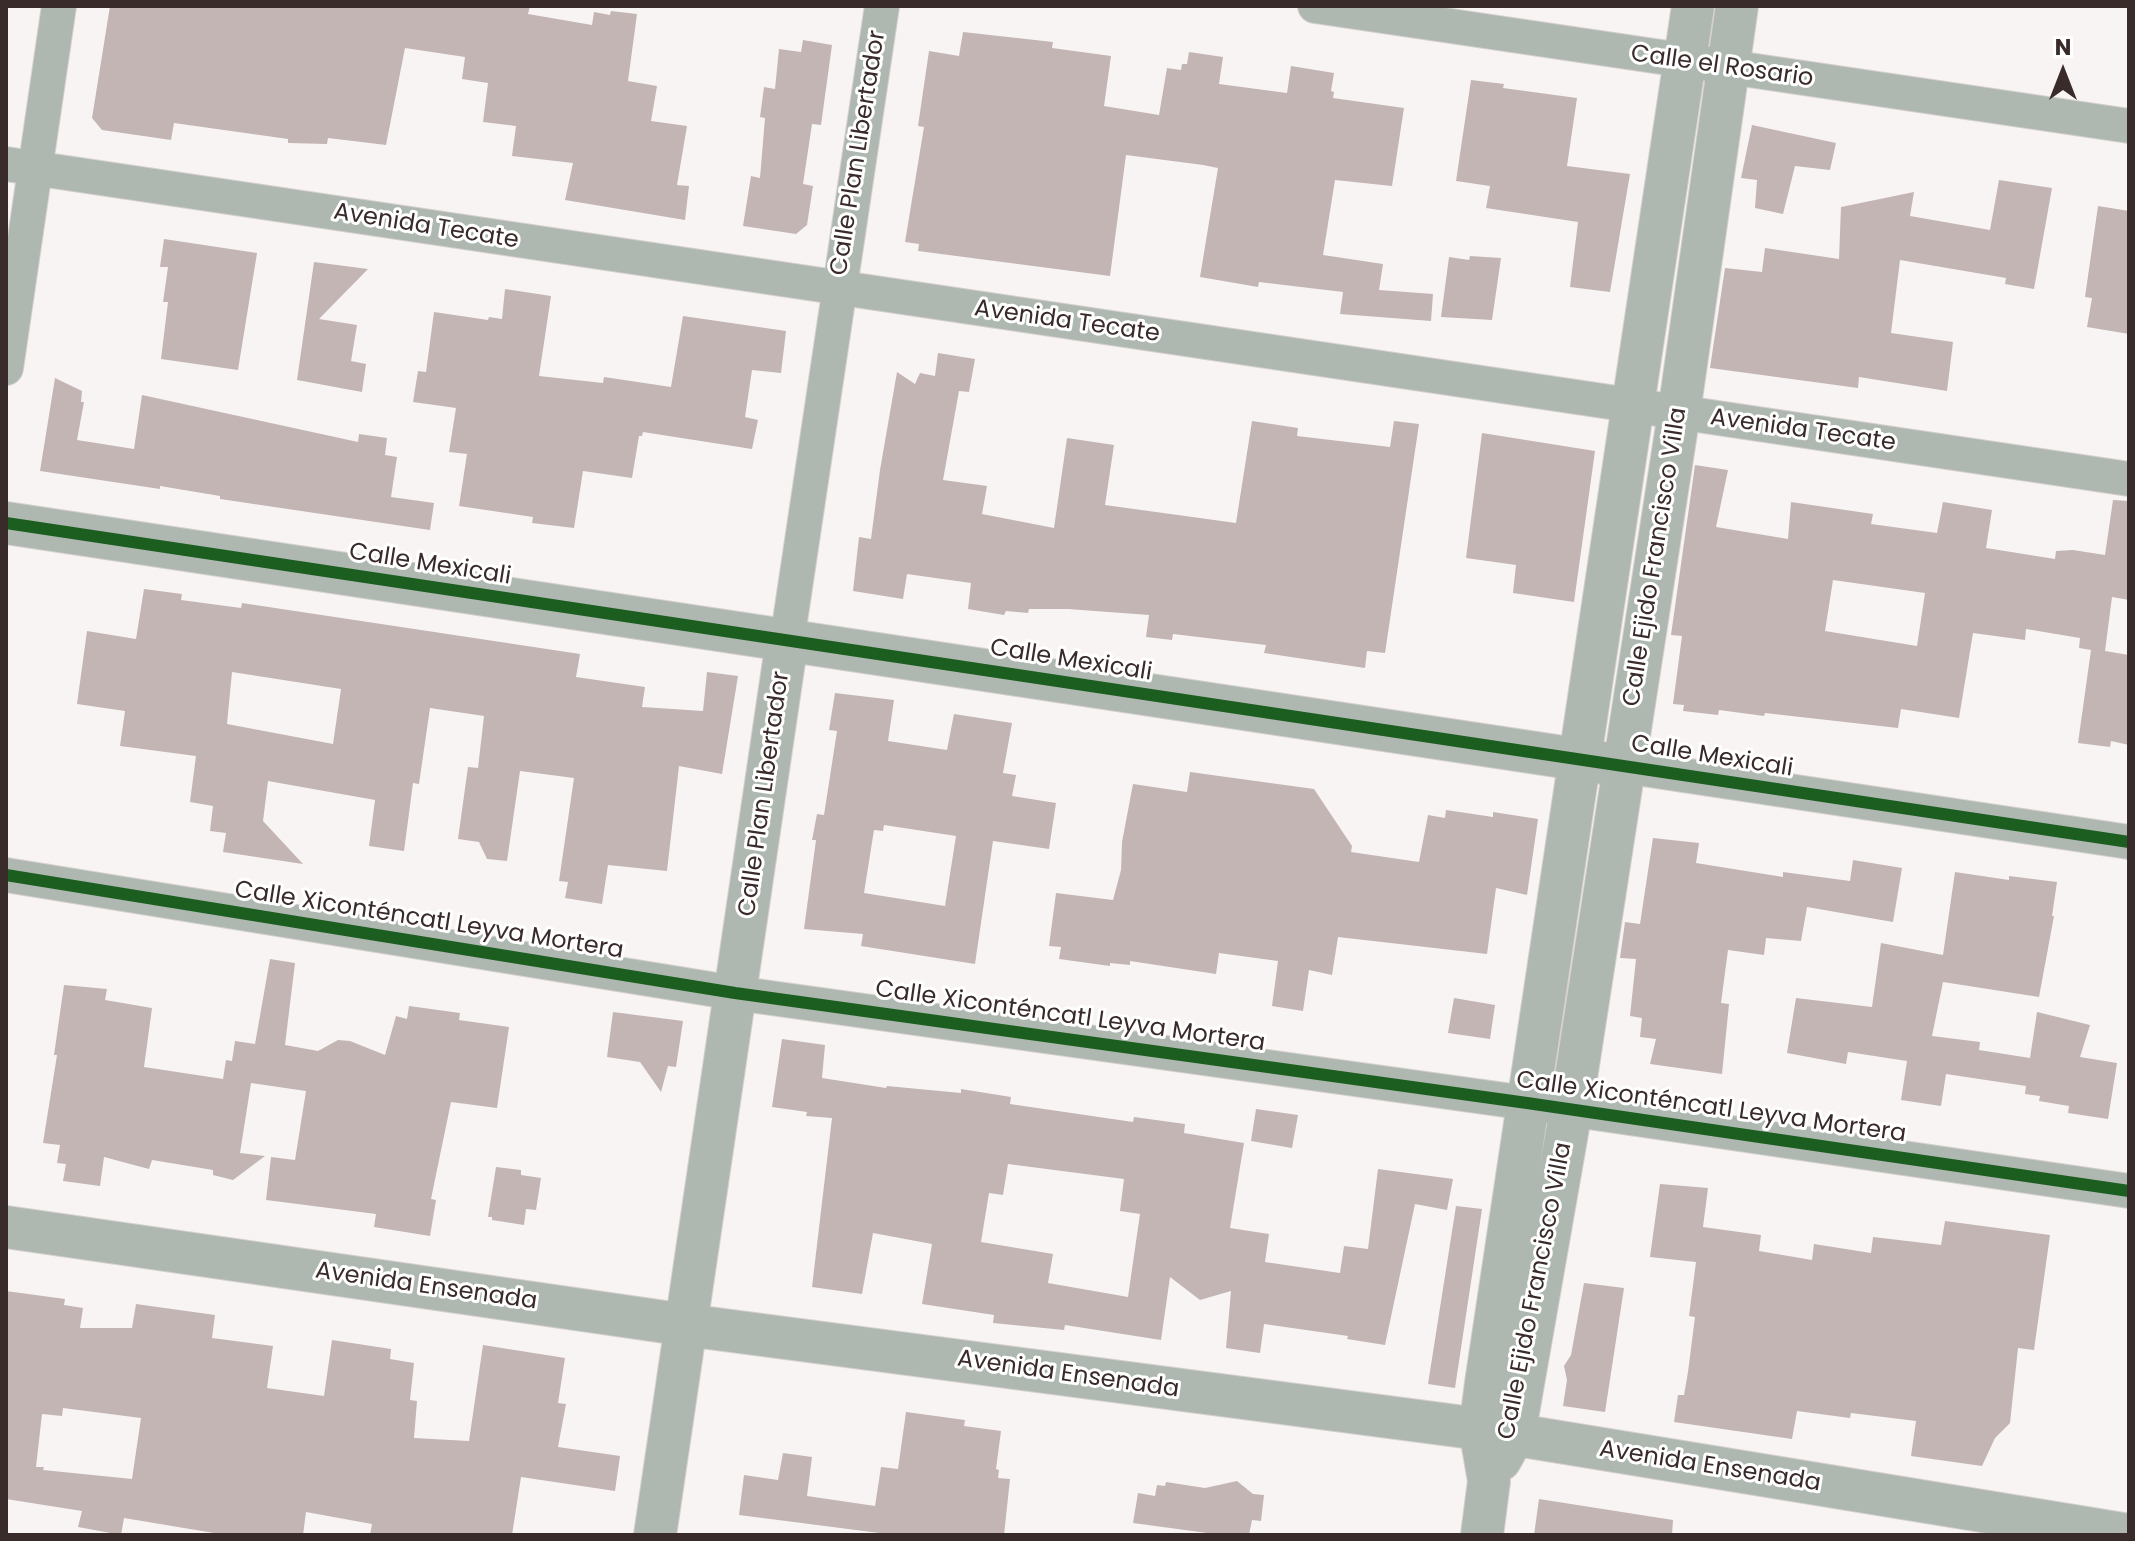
<!DOCTYPE html>
<meta charset="utf-8">
<style>
body{margin:0}
#map{position:relative;width:2135px;height:1541px;overflow:hidden;background:#f9f4f4;font-family:Poppins,sans-serif}
canvas{display:block}
.frame{position:absolute;inset:0;border:8px solid #392b2a;pointer-events:none}
.north{position:absolute;left:2023px;top:32px;width:80px;height:80px;-webkit-text-stroke:6px #fff;paint-order:stroke;rotate:0deg;font-size:22px;font-weight:700;line-height:32px;text-align:center;color:#392b2a}
.north::after{content:'';display:block;margin:auto;width:28px;height:36px;background:#392b2a;clip-path:polygon(50% 0,100% 100%,50% 72%,0 100%)}
</style>
<div id="map">
<canvas width="2135" height="1541"></canvas>
<div class="frame"></div>
<div class="north">N</div>
</div>
<script>
const ctx = document.querySelector('canvas').getContext('2d');
ctx.lineJoin = 'round';
function fillPath(path, color) {
  ctx.fillStyle = color;
  ctx.fill(path, 'evenodd');
}
function stroke(path, color, width, dash) {
  ctx.strokeStyle = color;
  ctx.lineWidth = width;
  ctx.lineCap = dash ? 'butt' : 'round';
  ctx.setLineDash(dash || []);
  ctx.stroke(path);
}
function label(font, color, halo, rows, align = 'center') {
  ctx.font = font + ' Poppins,sans-serif';
  ctx.lineWidth = 6;
  ctx.setLineDash([]);
  ctx.textBaseline = 'middle';
  ctx.strokeStyle = halo;
  ctx.fillStyle = color;
  for (const [text, x, y, turn = 0] of rows) {
    ctx.save();
    ctx.translate(x, y);
    ctx.rotate((+turn || 0) * Math.PI / 180);
    ctx.textAlign = isNaN(turn) ? turn : align;
    if (halo) ctx.strokeText(text, 0, 0);
    ctx.fillText(text, 0, 0);
    ctx.restore();
  }
}
const building = new Path2D(`
 M110,6H530L528,14L592,25L594,12L610,15L611,11L637,14L628,81L657,86L651,121L687,126L677,185L689,186L685,220L565,200L573,163L512,156L516,126L483,122L488,83L462,79L465,57L405,48L386,145L328,138L327,144L288,143V139L174,123L171,140L102,130L92,118Z
 M963,32L1053,42L1052,48L1111,56L1104,106L1159,115L1167,68L1181,70L1182,64H1187L1189,52L1223,57L1219,84L1287,93L1291,66L1334,73L1331,91L1334,92L1333,98L1404,108L1392,186L1335,180L1323,255L1383,264L1379,290L1433,294L1431,321L1340,314L1343,292L1259,282L1258,287L1200,277L1218,168L1203,165L1126,155L1110,276L918,251L919,244L905,242L924,127L918,126L929,51L959,56Z
 M803,40L832,45L821,125L812,124L803,184L813,186L807,225L796,234L743,226L751,176L760,178L765,118L760,117L764,87L775,89L779,49L801,52Z
 M1471,80L1504,84L1503,88L1577,98L1567,166L1630,174L1610,292L1570,287L1578,222L1486,208L1490,186L1456,181Z
 M1752,125L1836,143L1830,170L1795,166L1783,214L1755,208L1757,180L1741,178Z
 M1999,180L2052,188L2034,289L2005,284L2006,278L1900,260L1891,333L1953,342L1947,391L1859,377L1858,388L1710,368L1725,268L1762,272L1765,248L1839,259L1841,207L1914,192L1910,216L1990,230Z
 M2098,206L2129,211V334L2087,327L2092,298L2085,297Z
 M164,239L257,253L238,370L161,359L168,302H163L168,267H160Z
 M1470,256L1501,258L1492,320L1441,317L1449,257L1469,260Z
 M314,262L368,269L319,319L357,325L351,361L366,364L362,392L297,380Z
 M505,289L551,296L539,376L603,383L604,377L671,387L683,316L786,331L781,373L752,370L745,417L758,420L752,449L643,432L642,436H639L632,478L583,471L574,528L532,523L533,517L459,506L467,454L449,452L456,408L413,402L418,371L426,372L434,312L488,320L489,317L502,319Z
 M938,353L975,359L969,392L959,391L943,480L987,486L982,514L1054,528L1067,438L1114,445L1105,505L1236,523L1252,421L1298,428L1297,436L1390,447L1394,421L1419,424L1385,653L1367,651L1365,668L1264,653L1266,645L1173,634L1172,640L1146,637L1149,615L1068,609H1029L1028,613L1006,611L1004,615L968,609L971,583L907,574L903,599L853,591L859,537L871,539L880,470L897,372L915,384L920,373L935,376Z
 M55,378L82,391L81,402H84L77,440L134,449L142,395L358,442L359,434L387,438L385,455L397,457L391,497L434,503L430,530L220,499V496L160,486V489L40,471Z
 M1482,433L1595,451L1574,602L1513,593L1516,565L1466,558Z
 M1695,465L1728,470L1716,527L1788,539L1791,502L1873,514L1871,524L1937,533L1943,502L1992,510L1986,548L2055,559L2056,551L2073,550L2105,555L2113,500L2129,501V600L2112,597L2105,651L2129,655V745L2111,741L2110,747L2078,743L2091,650L2079,648L2080,638L2026,629L2025,640L1973,633L1959,718L1901,709L1898,728L1765,713L1764,716L1719,710L1718,715L1683,711L1684,705L1673,704L1682,636L1671,635ZM1833,580L1925,593L1917,646L1825,631Z
 M144,589L182,594L181,600L241,608L242,603L580,654L576,677L645,687L642,707L703,711L707,672L738,676L722,774L679,766L667,871L608,865L602,904L565,898L568,882L559,881L574,778L520,771L507,861L487,859L479,842L458,839L468,767L478,768L484,716L430,708L419,784L413,783L404,851L369,846L375,800L268,781L263,821L303,864L223,852L226,833L210,831L213,806L190,802L196,756L120,746L125,711L77,704L87,631L136,639ZM232,672L341,689L333,744L227,724Z
 M835,693L894,700L888,741L947,750L954,714L1012,723L1003,773L1016,775L1012,796L1056,803L1049,849L993,841L975,964L861,946L863,934L804,929L816,840H812L817,814L824,815L837,731L829,730ZM884,825L956,836L945,906L864,893L874,830L883,831Z
 M1190,772L1314,789L1352,846L1351,852L1419,862L1428,815L1445,818L1446,810L1493,817V812L1538,819L1527,895L1496,888L1487,954L1338,937L1332,975L1309,970L1303,1011L1272,1006L1278,961L1219,953L1216,974L1130,961V965L1110,963V966L1059,959L1061,947L1049,946L1056,893L1113,900L1121,870L1122,842L1133,784L1187,792Z
 M1653,838L1699,843L1696,863L1783,877V872L1850,881L1853,860L1902,868L1893,922L1807,907L1801,941L1766,938L1764,955L1728,950L1721,1003L1729,1004L1722,1074L1650,1064L1656,1039L1640,1037L1642,1018L1630,1016L1636,959L1620,958L1625,922L1640,924Z
 M1955,872L2009,880V876L2057,882L2052,916H2054L2039,997L1943,982L1932,1036L1980,1042L1979,1050L2030,1058L2037,1012L2090,1025L2080,1057L2117,1063L2108,1119L2068,1113L2069,1106L2039,1101L2040,1096L2025,1094L2026,1086L1946,1074L1941,1106L1901,1100L1907,1061L1848,1052L1846,1064L1787,1053L1796,998L1872,1007L1881,943L1943,955Z
 M270,959L295,963L285,1045L318,1051L338,1040L350,1041L385,1055L396,1016L407,1019L409,1006L460,1013L459,1020L509,1027L497,1108L451,1102L431,1199L436,1200L430,1236L374,1227L376,1214L266,1200L271,1157L295,1160L306,1091L251,1083L240,1153L265,1156L233,1180L213,1175V1170L152,1160L149,1169L104,1157L100,1186L63,1181L66,1164L57,1163L60,1145L43,1143L57,1055H54L64,985L107,989L105,1000L152,1008L144,1067L223,1079L226,1060L232,1061L235,1041L255,1044Z
 M1454,998L1495,1005L1490,1039L1448,1033Z
 M613,1012L683,1021L676,1067L668,1066L661,1092L640,1062L607,1057Z
 M782,1039L825,1045L822,1078L886,1088L887,1086L961,1093V1089L1011,1097L1010,1104L1133,1122L1134,1117L1185,1124L1184,1133L1244,1143L1230,1228L1269,1234L1265,1262L1340,1273L1344,1246L1368,1249L1378,1169L1453,1179L1447,1210L1415,1204L1385,1345L1347,1339L1348,1336L1264,1324L1260,1353L1226,1348L1231,1291L1200,1300L1170,1277L1161,1340L1065,1325L1064,1330L993,1323L994,1315L922,1304L932,1244L873,1233L862,1294L812,1287L832,1118L806,1116L807,1112L772,1107ZM1008,1164L1124,1179L1120,1211L1140,1214L1128,1297L1048,1283L1053,1254L981,1242L989,1193L1003,1195Z
 M1256,1109L1298,1115L1292,1148L1251,1141Z
 M496,1167L521,1170V1175L541,1178L536,1210L526,1209L524,1225L492,1220V1217H488Z
 M1660,1184L1708,1188L1703,1227L1761,1235L1759,1251L1812,1260L1814,1244L1871,1253L1873,1237L1941,1245L1945,1221L2050,1235L2034,1350L2018,1348L2010,1423L1995,1438L1982,1466L1911,1456L1916,1421L1851,1413L1850,1418L1797,1411L1792,1439L1674,1422L1678,1395H1684L1688,1372L1695,1317L1689,1316L1696,1262L1650,1257Z
 M1456,1206L1482,1209L1455,1388L1428,1384Z
 M1584,1283L1624,1288L1605,1412L1563,1406L1567,1380L1564,1366L1571,1355Z
 M6,1291L65,1299L64,1305L83,1308L80,1328H132L136,1304L215,1315L212,1338L273,1346L267,1388L324,1396L332,1340L391,1349L390,1359L414,1363L410,1400L417,1401L414,1438L469,1441L483,1345L565,1358L558,1403L566,1404L558,1447L620,1456L615,1491L521,1477L512,1535H370L372,1524L306,1512L303,1535H226L124,1518L121,1535L78,1527L82,1511L6,1499ZM63,1408L141,1418L132,1479L43,1470L44,1467H36L42,1414L62,1416Z
 M906,1412L965,1420L964,1426L1001,1431L996,1469L999,1470L998,1478L1010,1479L1004,1535H895L739,1515L744,1475L778,1480L783,1453L812,1457L807,1496L875,1506L881,1467L898,1469Z
 M1237,1481L1253,1494L1264,1495L1261,1521L1252,1520L1249,1535H1222L1133,1523L1138,1493L1155,1496L1157,1485L1165,1486L1166,1482L1205,1488Z
 M1539,1499L1673,1520L1672,1535H1534Z`);
const minor = new Path2D(`
 M1315,6L2129,126
 M6,164L2129,479
 M6,368L59,6
 M787,641L882,6
 M1623,766L2129,842
 M6,875L735,993L1527,1103L2129,1191`);
const tertiary = new Path2D(`
 M6,523L1623,766
 M6,1227L686,1325L1480,1429L2129,1535
 M1500,1460L1514,1435L1571,1110L1679,413L1737,6
 M655,1535L787,641
 M1482,1535L1489,1481L1480,1429L1486,1383L1693,6`);
const cycleway = new Path2D(`
 M6,523L2129,842
 M6,875L735,993L1527,1103L2129,1191`);
const streetNames = [
 ["Calle el Rosario",1722,67,8],
 ["Calle Plan Libertador",859,153,-81],
 ["Avenida Tecate",426,227,9],
 ["Avenida Tecate",1067,322,8],
 ["Avenida Tecate",1803,431,8],
 ["Calle Ejido Francisco Villa",1656,557,-81],
 ["Calle Mexicali",430,565,9],
 ["Calle Mexicali",1071,661,9],
 ["Calle Mexicali",1712,757,9],
 ["Calle Plan Libertador",765,794,-82],
 ["Calle Xiconténcatl Leyva Mortera",429,921,9],
 ["Calle Xiconténcatl Leyva Mortera",1070,1017,8],
 ["Calle Xiconténcatl Leyva Mortera",1711,1108,8],
 ["Avenida Ensenada",426,1287,8],
 ["Calle Ejido Francisco Villa",1536,1291,-79],
 ["Avenida Ensenada",1068,1375,8],
 ["Avenida Ensenada",1710,1467,9]
];
fillPath(building, '#c3b5b4');
stroke(minor, '#d6d1d0', 36);
stroke(tertiary, '#d6d1d0', 44);
stroke(minor, '#aeb8b0', 34);
stroke(tertiary, '#aeb8b0', 42);
stroke(cycleway, '#1b5e20', 12);
label('24px', '#392b2a', '#fff', streetNames);
</script>
